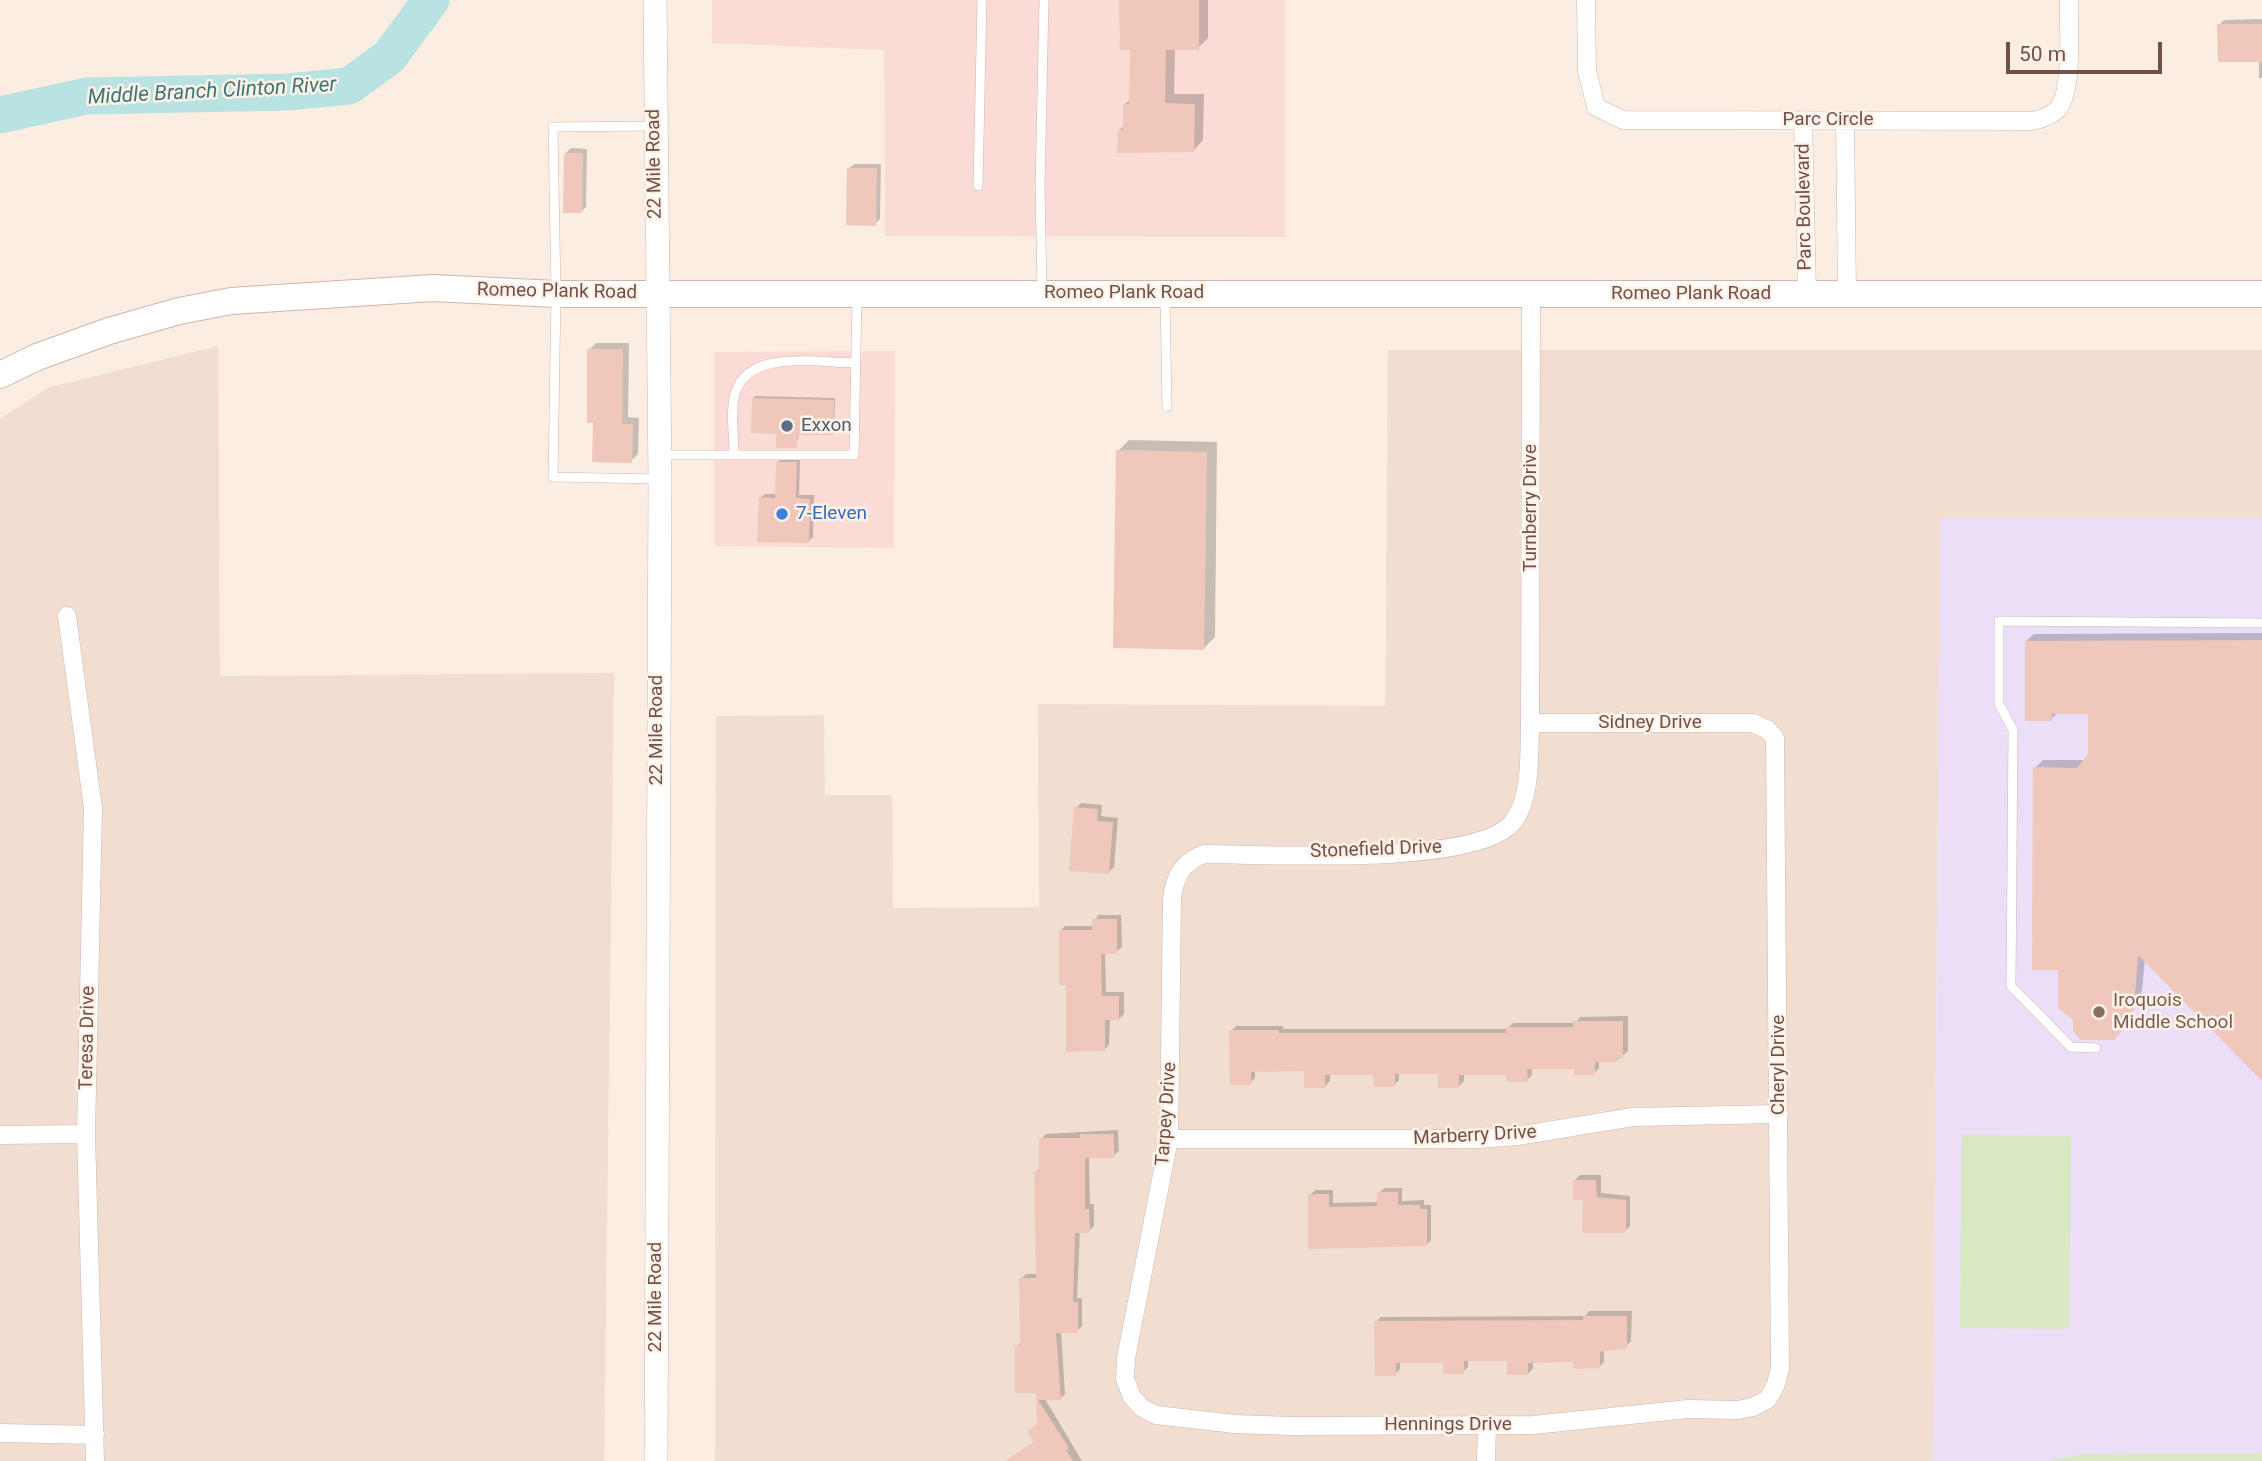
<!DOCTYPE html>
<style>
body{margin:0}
#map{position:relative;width:2262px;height:1461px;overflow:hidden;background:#fbede2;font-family:Roboto,sans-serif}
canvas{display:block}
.scale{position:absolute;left:2006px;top:42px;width:156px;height:32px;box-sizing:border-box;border:4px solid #72514a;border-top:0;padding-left:9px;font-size:21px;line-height:24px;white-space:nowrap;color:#72514a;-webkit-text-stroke:5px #fef2e8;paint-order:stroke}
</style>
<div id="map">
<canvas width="2262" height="1461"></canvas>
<div class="scale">50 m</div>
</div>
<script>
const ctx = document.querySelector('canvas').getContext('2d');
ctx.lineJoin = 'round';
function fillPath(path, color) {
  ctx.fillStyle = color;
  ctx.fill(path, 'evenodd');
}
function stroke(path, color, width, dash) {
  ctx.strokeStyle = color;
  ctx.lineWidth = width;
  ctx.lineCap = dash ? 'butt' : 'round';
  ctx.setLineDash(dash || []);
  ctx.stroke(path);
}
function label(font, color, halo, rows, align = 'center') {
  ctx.font = font + ' Roboto,sans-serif';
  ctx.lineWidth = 5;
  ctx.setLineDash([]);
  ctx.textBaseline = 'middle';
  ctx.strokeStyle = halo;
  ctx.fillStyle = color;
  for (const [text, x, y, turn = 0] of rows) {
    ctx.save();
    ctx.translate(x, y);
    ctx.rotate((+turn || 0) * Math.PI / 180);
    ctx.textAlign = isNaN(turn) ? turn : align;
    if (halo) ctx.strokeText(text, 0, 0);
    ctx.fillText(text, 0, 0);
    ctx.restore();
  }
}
const residential = new Path2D(`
 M218,346L220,676L614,673L604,1461H0V419L47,388Z
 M1388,350H2262V518L1940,519L1933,1461H715L716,716L824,715L825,795H892L893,908L1039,907L1038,704L1385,706Z`);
const commercial = new Path2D(`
 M712,0H1285V237L885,236L884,50L712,43Z
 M895,351L894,548L714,546V352Z`);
const education = new Path2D(`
 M1940,518H2262V1461H1933Z`);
const green = new Path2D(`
 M1962,1135L2071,1136L2069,1329L1960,1328Z
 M2262,1453V1461H2046L2083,1454Z`);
const shadow = new Path2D(`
 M1121,0H1208V38L1198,48H1175L1174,94H1204L1203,140L1194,150L1120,130L1124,125L1125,104L1131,99L1132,48Z
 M2262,19V78H2259V60L2219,25L2224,20Z
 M571,148L587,149L586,207L581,212L566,153Z
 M854,164H881L880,219L875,224L848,169Z
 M596,343H629L628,417L639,418L638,454L631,461L595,422L589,350Z
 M755,396L835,398L834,432L799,433L796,446L778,432L753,398Z
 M1129,440L1217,442L1215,637L1204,648L1118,451Z
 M781,459H800L799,495H814L813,537L809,541L760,498L765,494H776L777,463Z
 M2262,633V1078L2145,959L2141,1000L2131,1010L2130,1021L2113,1038L2075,1019L2060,968L2035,768L2043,760H2085L2090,754V712H2058L2052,719L2026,641L2034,634Z
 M1081,803L1102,805L1101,816L1118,818L1114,867L1109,872L1076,808Z
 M1098,915H1121L1122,947L1116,952H1105L1106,992H1124V1014L1119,1019H1110L1109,1045L1104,1050L1067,983L1060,931L1065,926H1093Z
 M1628,1016V1051L1616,1061H1599V1068L1594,1073L1575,1067H1532V1075L1527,1080L1508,1073H1464V1081L1459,1086L1440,1072H1399V1080L1394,1085L1375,1073H1330V1081L1325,1086L1306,1069L1255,1070V1078L1250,1083L1231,1031L1236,1026H1283V1029H1507L1513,1023H1575L1580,1017Z
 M1118,1130L1119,1151L1113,1156L1089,1157L1090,1204H1094V1226L1089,1231H1080L1077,1298H1082V1326L1077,1331H1061L1065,1394L1060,1399H1045L1082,1461H1028L1039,1423L1038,1391L1017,1346L1021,1342V1279L1026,1274H1038L1036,1172L1041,1167V1139L1046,1134Z
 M1580,1175H1601V1193L1630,1196V1226L1625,1231L1584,1198L1575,1180Z
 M1384,1188H1402V1201L1424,1200V1205H1431V1240L1426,1245L1310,1247V1195L1315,1190H1333V1203L1379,1202V1193Z
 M1589,1311H1632L1631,1341L1626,1346L1604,1349V1362L1599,1367L1575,1360L1533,1361V1368L1528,1374L1509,1359H1468V1367L1463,1372L1445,1361H1400V1369L1395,1374L1376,1322L1381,1317L1585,1316Z`);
const river = new Path2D(`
 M0,115L87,96L288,92L349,86L389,57L431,0`);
const building = new Path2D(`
 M1119,0H1199V50H1166L1165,103L1195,104L1194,152L1117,153L1118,130H1123V104H1129L1130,50H1120Z
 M2217,24H2262V62H2218Z
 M564,153H583L582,213H563Z
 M847,168H877L876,226L846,225Z
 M587,349H623L622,424H633L632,463L592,462L593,423H587Z
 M752,398L834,400L833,435H797V448H776V434L751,433Z
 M1116,450L1207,452L1204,650L1113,648Z
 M776,462H797L796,498L810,499L809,543L757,542L759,497L775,498Z
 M2262,640V1081L2138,955L2134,1010L2123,1017V1030L2114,1040H2081L2073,1031V1020L2058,1008V970H2032L2033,767L2077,768L2088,754V714H2052V721H2025V641Z
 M1074,807L1098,809L1097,821L1113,822L1109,874L1069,871Z
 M1092,919H1117V954H1101L1102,996H1119V1020H1105V1051L1066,1052V985H1059V930H1092Z
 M1573,1021H1623V1058H1617V1062H1595V1075H1574V1069H1527L1528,1082H1506V1075H1459V1088H1438V1074H1395V1087H1374L1373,1075H1325V1088H1304V1071L1251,1072V1085H1230L1229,1030H1279V1033H1506V1027H1573Z
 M1080,1134H1114V1158H1085V1209H1089L1090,1233H1075L1073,1302H1078V1333H1056L1061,1400H1038L1069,1448L1066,1450L1073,1461H1005L1034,1442L1027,1431L1037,1424L1036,1393H1015V1346L1020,1345L1019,1278H1036L1034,1171H1039V1138H1080Z
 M1573,1180H1596L1597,1197L1626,1200V1233H1582L1583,1200H1573Z
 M1377,1192H1398V1205H1420V1209H1427V1246L1308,1249V1194H1329V1207L1377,1206Z
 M1583,1316H1627V1348L1600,1352V1368L1574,1369L1573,1362L1528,1363V1375H1507V1361H1464V1374H1443V1363H1396V1376H1375L1374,1321L1583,1320Z`);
const service = new Path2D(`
 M654,126L553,127L556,294L553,477L658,479
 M978,186L982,0
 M1042,291L1040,187L1044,0
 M1165,297L1167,407
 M734,454C734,435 730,412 735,394C747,348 820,363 856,363
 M662,455H854L857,297
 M2096,1048L2071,1047L2011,986L2013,730L1999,704V621L2262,623`);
const minor = new Path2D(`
 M1586,0L1587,71L1596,107L1623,120L2031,121C2041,119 2049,117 2057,110C2074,93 2068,25 2069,0
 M1803,120L1807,294
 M1845,121L1847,294
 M67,616L93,808L86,1134L95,1461
 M1530,723H1753L1768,730L1775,738L1780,1369L1776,1384L1768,1399L1753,1407L1738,1410L1688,1409L1533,1425L1292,1426L1235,1424L1156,1415L1142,1408L1132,1397L1125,1379L1126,1358L1169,1139L1172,899C1175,875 1182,863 1204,854C1264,854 1477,867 1513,822C1532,797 1529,752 1530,723L1531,294
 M0,1135L86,1134
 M1169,1139H1479L1517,1136L1633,1117L1779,1114
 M0,1433L95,1435
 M1486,1461L1487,1425`);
const tertiary = new Path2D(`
 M655,0L660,479L656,1461`);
const secondary = new Path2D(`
 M0,375L37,357L109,331L179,311L231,301L433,288L556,294H2262`);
const markers = [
 [787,426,7,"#5c6f8a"],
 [782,514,7,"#3f7fe0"],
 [2099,1012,7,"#8d6e63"]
];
const streetNames = [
 ["Parc Circle",1828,120],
 ["22 Mile Road",655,164,-91],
 ["Parc Boulevard",1805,207,-91],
 ["Romeo Plank Road",557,292,1],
 ["Romeo Plank Road",1124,293],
 ["Romeo Plank Road",1691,294],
 ["Turnberry Drive",1531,508,-90],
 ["Sidney Drive",1650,723],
 ["22 Mile Road",657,730,-90],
 ["Stonefield Drive",1376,850,-2],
 ["Teresa Drive",88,1038,-89],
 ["Cheryl Drive",1779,1065,-90],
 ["Tarpey Drive",1167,1114,-86],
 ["Marberry Drive",1475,1136,-3],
 ["22 Mile Road",656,1297,-90],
 ["Hennings Drive",1448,1425]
];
const serviceNames = [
 ["Exxon",801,426]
];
const shopNames = [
 ["7-Eleven",796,514]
];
const educationNames = [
 ["Iroquois",2113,1001],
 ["Middle School",2113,1023]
];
const waterNames = [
 ["Middle Branch Clinton River",212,92,-3]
];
fillPath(residential, '#f2ded1');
fillPath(commercial, '#fbdbd6');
fillPath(education, '#eadff7');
fillPath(green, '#d8e8c2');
fillPath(shadow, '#0003');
stroke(river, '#b8e3e2', 37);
fillPath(building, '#efc7bb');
stroke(service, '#ceb6ad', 10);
stroke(minor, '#ceb6ad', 19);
stroke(tertiary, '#ceb6ad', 24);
stroke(secondary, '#d1b4aa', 28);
stroke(service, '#fff', 9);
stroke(minor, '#fff', 18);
stroke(tertiary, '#fff', 23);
stroke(secondary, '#fff', 26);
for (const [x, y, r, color] of markers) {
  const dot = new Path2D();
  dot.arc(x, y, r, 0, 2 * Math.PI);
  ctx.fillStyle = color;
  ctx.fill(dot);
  stroke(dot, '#fef2e8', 2.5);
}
label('19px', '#72514a', '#fef2e8', streetNames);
label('19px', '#4e5e75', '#fef2e8', serviceNames, 'left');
label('19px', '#366cbe', '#fef2e8', shopNames, 'left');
label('19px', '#785e54', '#fef2e8', educationNames, 'left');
label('italic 21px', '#3f7776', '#fef2e8', waterNames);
</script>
